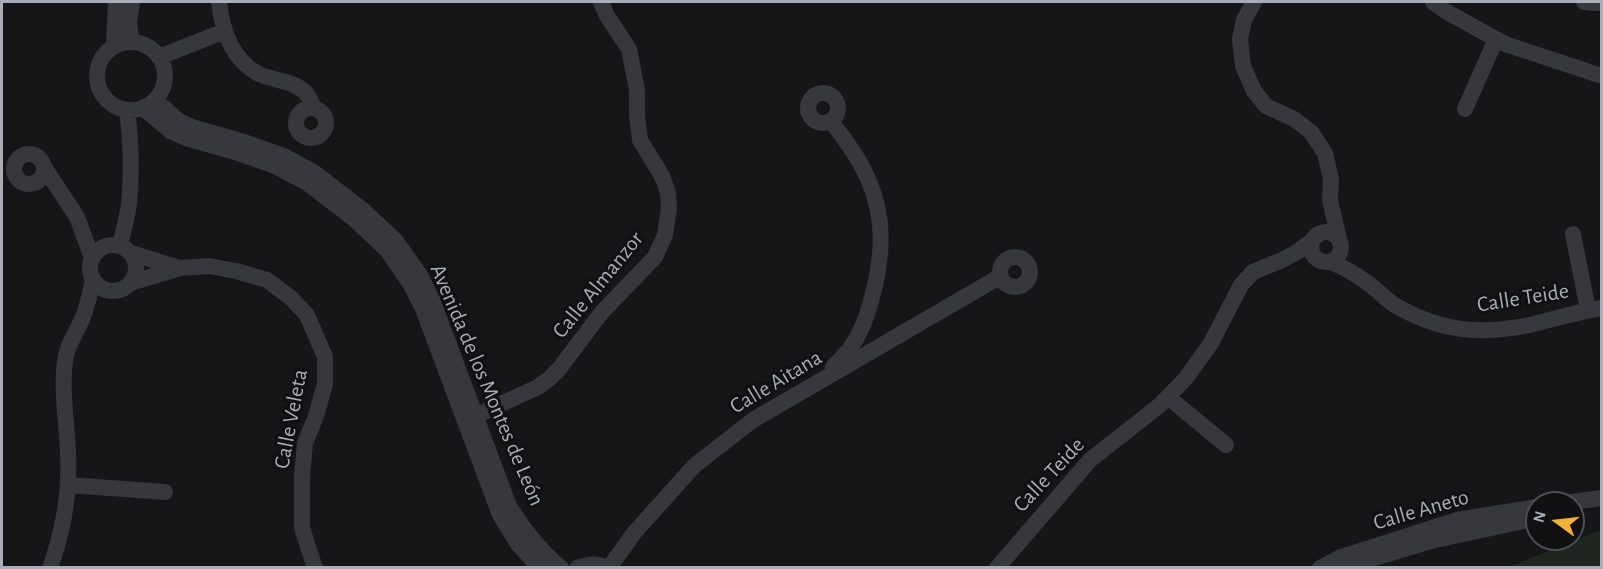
<!DOCTYPE html>
<meta charset="utf-8">
<style>
body{margin:0}
#map{position:relative;width:1603px;height:569px;overflow:hidden;background:#161618;font-family:"Alegreya Sans",sans-serif}
canvas{display:block}
.frame{position:absolute;inset:0;border:3px solid #a8adb8;pointer-events:none}
.north{position:absolute;left:1525px;top:491px;width:60px;height:60px;box-sizing:border-box;background:#111113;border:2px solid #4d4f55;border-radius:50%;rotate:285deg;font-size:16px;font-weight:700;line-height:24px;text-align:center;color:#a8adb8}
.north::after{content:'';display:block;margin:auto;width:21px;height:27px;background:#f2b134;clip-path:polygon(50% 0,100% 100%,50% 72%,0 100%)}
</style>
<div id="map">
<canvas width="1603" height="569"></canvas>
<div class="frame"></div>
<div class="north">N</div>
</div>
<script>
const ctx = document.querySelector('canvas').getContext('2d');
ctx.lineJoin = 'round';
function fillPath(path, color) {
  ctx.fillStyle = color;
  ctx.fill(path, 'evenodd');
}
function stroke(path, color, width, dash) {
  ctx.strokeStyle = color;
  ctx.lineWidth = width;
  ctx.lineCap = dash ? 'butt' : 'round';
  ctx.setLineDash(dash || []);
  ctx.stroke(path);
}
function label(font, color, halo, rows, align = 'center') {
  ctx.font = font + ' "Alegreya Sans",sans-serif';
  ctx.lineWidth = 6;
  ctx.setLineDash([]);
  ctx.textBaseline = 'middle';
  ctx.strokeStyle = halo;
  ctx.fillStyle = color;
  for (const [text, x, y, turn = 0] of rows) {
    ctx.save();
    ctx.translate(x, y);
    ctx.rotate((+turn || 0) * Math.PI / 180);
    ctx.textAlign = isNaN(turn) ? turn : align;
    if (halo) ctx.strokeText(text, 0, 0);
    ctx.fillText(text, 0, 0);
    ctx.restore();
  }
}
const green = new Path2D(`
 M1601,530V567H1509Z`);
const minor = new Path2D(`
 M219,2C222,30 231,58 257,73C272,81 293,80 305,92C309,96 312,103 314,108
 M1254,2L1244,20L1240,39L1243,66L1254,91L1266,106L1294,119L1311,132L1325,153L1331,179L1330,200L1339,239
 M1433,2L1447,12L1505,44L1602,76
 M1584,2L1595,3L1602,2
 M131,41L129,23L132,2
 M97 76a34 34 0 1 1 68 0a34 34 0 1 1-68 0Z
 M114,45L116,2
 M159,57L225,31
 M808 108a15 15 0 1 1 30 0a15 15 0 1 1-30 0Z
 M155,100L180,122L195,128L244,142L284,156L315,173L363,210L396,241L420,275L432,299L509,506C524,529 539,550 561,568
 M296 123a15 15 0 1 1 30 0a15 15 0 1 1-30 0Z
 M143,108L172,132L186,138L235,152L275,166L307,183L354,219L387,250L411,285L423,309L500,515L518,544L540,568
 M1465,109L1496,39
 M831,121C845,140 859,158 868,179C886,219 883,259 871,301C867,316 861,333 851,347C846,354 839,361 833,367
 M14 169a15 15 0 1 1 30 0a15 15 0 1 1-30 0Z
 M44,167L77,217L92,258
 M1311 247a15 15 0 1 1 30 0a15 15 0 1 1-30 0Z
 M1573,234L1588,310
 M90 268a23 23 0 1 1 46 0a23 23 0 1 1-46 0Z
 M120,246C123,232 127,218 129,204C132,173 131,141 127,110
 M131,253L179,268
 M1000 272a15 15 0 1 1 30 0a15 15 0 1 1-30 0Z
 M1330,262C1344,267 1357,275 1369,284C1379,291 1387,301 1398,307C1442,332 1481,335 1530,325C1554,319 1577,312 1602,308
 M130,283L180,268L209,266L236,271L267,280L291,298L307,315L325,357V384L316,416L305,443L302,477V528L315,568
 M1168,397L1226,445
 M475,416L538,387L549,379L559,369L602,312L655,257L665,235L669,208L668,193L662,176L640,140L637,116V90L629,49L607,16L601,2
 M68,485L165,492
 M1564,503L1602,498
 M50,568C63,532 70,492 68,454C67,423 61,392 65,361C67,344 76,334 82,319C88,306 90,292 93,279
 M577,568C588,564 596,563 607,568
 M609,568L634,533L694,466L753,420L1001,276
 M997,568L1090,460L1160,405L1186,378L1211,343L1241,285L1253,272L1282,260L1297,252L1313,240
 M1320,568L1341,557L1457,520L1537,507
 M1349,568L1361,562L1431,541L1533,519`);
const streetNames = [
 ["Calle Almanzor",598,285,-51],
 ["Calle Teide",1523,298,-9],
 ["Calle Aitana",776,382,-31],
 ["Avenida de los Montes de León",487,385,67],
 ["Calle Veleta",291,419,-79],
 ["Calle Teide",1049,475,-47],
 ["Calle Aneto",1421,510,-16]
];
fillPath(green, '#1e261f');
stroke(minor, '#37383d', 16);
label('22px', '#a8adb8', '#111113', streetNames);
</script>
